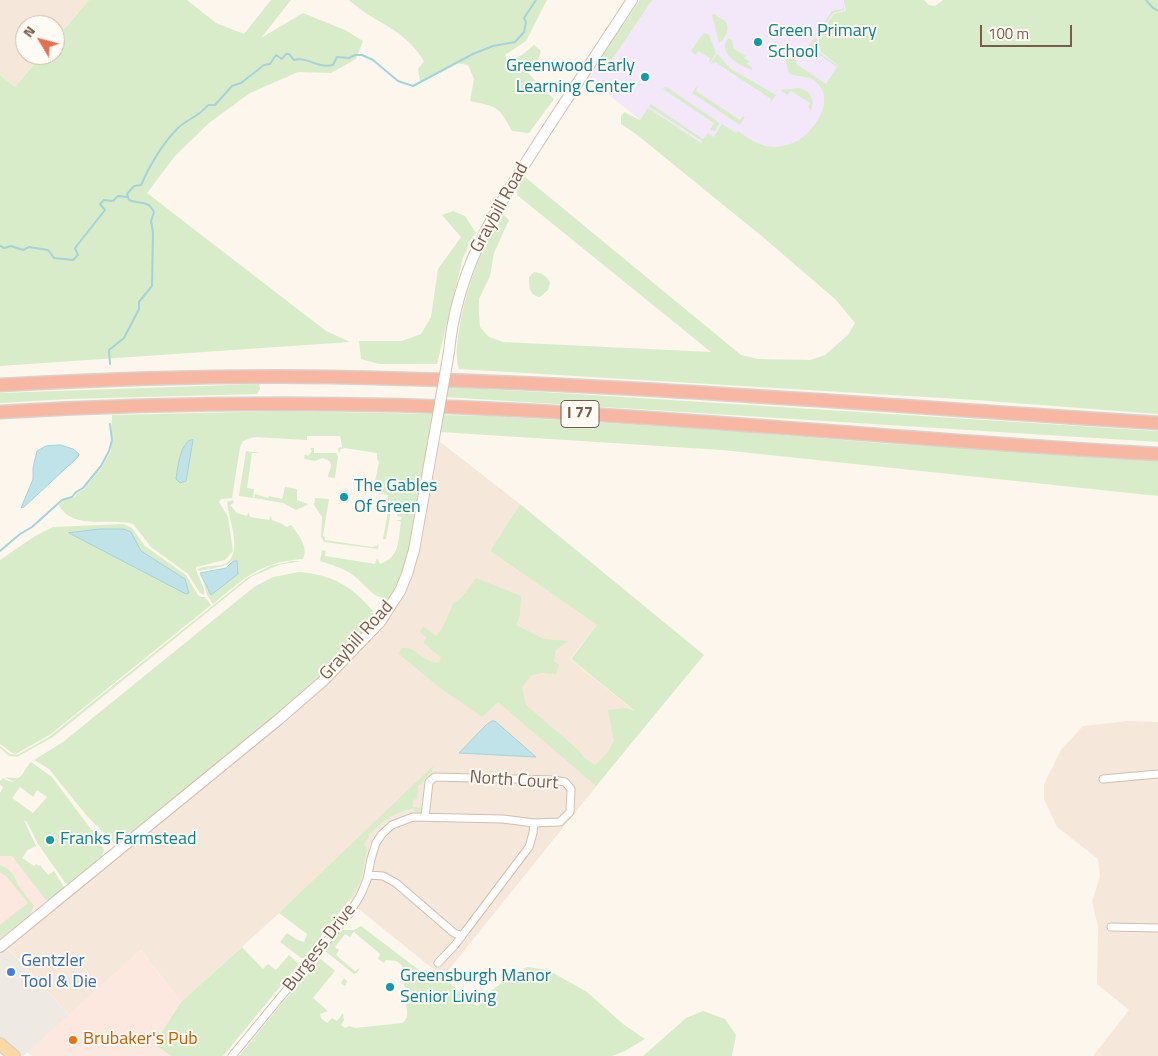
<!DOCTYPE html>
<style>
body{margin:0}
#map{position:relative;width:1158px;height:1056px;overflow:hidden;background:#fdf6ec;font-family:"Titillium Web",sans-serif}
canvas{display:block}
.north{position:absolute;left:15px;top:15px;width:50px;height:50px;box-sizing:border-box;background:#fffaf3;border:1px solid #cabbb1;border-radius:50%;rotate:307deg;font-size:14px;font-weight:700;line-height:20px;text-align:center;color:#7a5c4d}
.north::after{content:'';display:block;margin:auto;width:18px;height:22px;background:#e76f51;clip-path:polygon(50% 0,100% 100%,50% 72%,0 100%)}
.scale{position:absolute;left:980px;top:25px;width:92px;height:22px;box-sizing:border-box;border:2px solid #7a5c4d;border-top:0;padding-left:6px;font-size:15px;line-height:18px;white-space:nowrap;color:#7a5c4d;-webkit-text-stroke:4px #fffaf3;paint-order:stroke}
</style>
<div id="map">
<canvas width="1158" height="1056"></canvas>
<div class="north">N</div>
<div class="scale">100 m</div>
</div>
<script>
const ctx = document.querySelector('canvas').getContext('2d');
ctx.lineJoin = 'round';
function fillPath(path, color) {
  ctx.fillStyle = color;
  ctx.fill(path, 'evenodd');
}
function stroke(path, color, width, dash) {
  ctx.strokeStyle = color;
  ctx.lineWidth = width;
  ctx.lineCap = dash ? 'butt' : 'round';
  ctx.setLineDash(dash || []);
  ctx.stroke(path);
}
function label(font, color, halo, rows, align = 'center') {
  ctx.font = font + ' "Titillium Web",sans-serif';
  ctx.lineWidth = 4;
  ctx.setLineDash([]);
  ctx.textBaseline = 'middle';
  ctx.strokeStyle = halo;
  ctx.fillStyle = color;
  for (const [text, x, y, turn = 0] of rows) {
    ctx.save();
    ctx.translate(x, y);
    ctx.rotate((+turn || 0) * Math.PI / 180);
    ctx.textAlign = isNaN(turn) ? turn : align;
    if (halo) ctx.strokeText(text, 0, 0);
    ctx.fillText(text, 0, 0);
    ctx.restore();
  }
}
const residential = new Path2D(`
 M0,0H89L55,40V25H25V55H42L15,87L0,75Z
 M439,441L520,504L490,551L597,625L570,659L648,722L443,977L319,877L181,1002L141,950L69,1015L7,947L378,630L395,610L411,573L420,544Z
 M1127,721L1158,722V1056H1093L1129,1010L1097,984L1098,926L1092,902L1100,876L1098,859L1057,827L1044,799V784L1061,750L1083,726Z`);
const commercial = new Path2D(`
 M0,840L50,902L0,941Z
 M141,950L181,1002L154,1044L171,1056H32L27,1052Z`);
const industrial = new Path2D(`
 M0,940L69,1015L23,1056H14L0,1044Z`);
const education = new Path2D(`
 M640,0H911L850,234L644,115L640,120L593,82L589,81L582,83L618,29L625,22Z`);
const green = new Path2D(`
 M89,0H187L216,23L244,34L271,0H291L261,38L303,13L345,30L363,41L356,59L331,73L298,72L250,93L209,123L175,156L147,193L326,331L350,342L0,366V75L15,87L42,55H55V40Z
 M349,0H547L526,41L505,55L508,61L522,55L534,45L541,51L537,64L527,72L554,99L529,133L512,131C498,106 498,107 470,101L474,79L468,65L457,63L420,82L418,69L424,61C403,27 375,24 349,0Z
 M640,0H652L605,70L602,73H599L596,69L595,63L618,29L625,22Z
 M844,0H924L929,5L935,6L943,0H1158V414L975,400L459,369C455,355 457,344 459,330C465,289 481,253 498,215L502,213L509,220L494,253L490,276L479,299V314L480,327L489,337L503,342L711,352L517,195L516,183L521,177H525L741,355L758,359L810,360L825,355L848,335L855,323L836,300L764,238L636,134L621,124V116L624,112L640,120L648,108L701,143L702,141L651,108L649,107L651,104L703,139L708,133L714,137L722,124L736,133L738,131C749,139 759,146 773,147C782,147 792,144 799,140C817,128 836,98 815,81C807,75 798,77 789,74L785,56L790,55L797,62L796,64L826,84L837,67L808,47L832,11L843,9V3L844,10L833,13L816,37L819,53L843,69L821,52L818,37L834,14L846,11Z
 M714,14C717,17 723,19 725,21C731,27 725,40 719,43L712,15Z
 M705,33L709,35L716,53L709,64L710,58L699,51L695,55L691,51L702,35Z
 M728,38L732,40L733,48L746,56L744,58L749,61L747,64L752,67V70C744,68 724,57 725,46C725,44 727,40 728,38Z
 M717,54L731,69L776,95L770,104L771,99L715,62L710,65Z
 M698,85L696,91L740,120L743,116L745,117L740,125L692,93Z
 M665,87L668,88L717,121L719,124L715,131L710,130L714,123L663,89Z
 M798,88C809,89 816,99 811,110L808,107L810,103L791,91L787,95L780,90Z
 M453,211L465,216L476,233L463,257L437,364H379L361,359L359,341H402L421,334L431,317L438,269L461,237L442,215Z
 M534,272C543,273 547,276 550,283L548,290L540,297C529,296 529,286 529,277Z
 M259,384L260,389L257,394L69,399L0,403V393Z
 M447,387L560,393L1158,431V442L445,397Z
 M283,411L432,414C426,447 413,587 385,601L384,598C372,597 363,582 353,575C343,568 332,565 320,561L322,550L326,551L325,556L375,564L377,558L380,564C400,557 398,541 401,522L396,520H401L402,517L397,516V512L391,511L386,539H383L388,511V495L373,492L379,462L377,459V453L344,448L343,449H341L339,453L338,448L342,447L340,436H307V440L254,437L243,441L240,447L232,498L221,499L219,502L228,517L233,551L225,560L196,567V570L204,589V595L200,593L188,574L151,547L133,524C111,517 72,531 59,505L63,501L75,497L77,493L84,489L102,467L111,451L112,415Z
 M442,415L492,416L722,430L892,444L1035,451L1158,461V496L722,450L440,432Z
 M310,448H314V453H336L338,456L335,478L328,477C329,468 337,462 322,458L315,461L304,459L305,454L308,456L312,451Z
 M246,451L260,453H252L247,488L254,489L253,498L239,496V495Z
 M285,487L297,489V500L308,504L307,505L296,510L283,503L254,498L255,494L268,498L269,496L282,499Z
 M315,498L329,499L323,536L325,537V540L372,547L379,545L378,549L324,542L321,537L322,517L314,505Z
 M233,500L234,503L230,505L237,513L247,516L249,512L250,517L269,520L271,515L272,520L280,523L287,527L291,525C298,534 309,547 303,559C258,563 246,577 213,604L207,595L203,580L211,595L237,562L231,561L224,566L199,571L198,569C205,565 216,567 224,564C245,555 228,518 227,502Z
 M520,504L704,655L596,786L498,702L482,717L439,687L399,654L401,648C415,646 422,662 439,663L441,658L423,642L427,638L420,632L423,626L436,636L443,627L453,604L462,597L476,578L521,596L520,615L516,625L544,639L568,641L556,650L554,661L559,665L556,674L543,673L532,675L522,687L526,705L576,748L586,759L595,765L608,752L614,741L608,710L624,708L635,711L571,659L597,625L490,551Z
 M123,524L132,528L145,546L152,551L186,575L198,595L201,597H205L211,605L51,734L16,754L11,752L0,744V560L35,536L53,527Z
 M292,561H301L279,565L251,577L53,737L17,757L9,756L0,748V746L10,754L17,755L49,737L247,578L270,566Z
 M299,572C331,574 352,586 373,611L370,613H374V619L371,625L314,682L257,731L119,846L115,844L87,816L49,769L34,760L63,742L254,587L273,577Z
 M31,762L52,777L96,836L104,850L101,859L69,886L64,881L38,844L27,822L24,820L36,846L28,850L22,858L34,866L36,864L39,866L40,865L48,875L54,871L64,887V889L50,902L46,900L12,856H0V793L3,787L0,785V781L3,778L8,781L15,782L4,777C27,780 18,776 31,762ZM20,787L33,797L37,790L47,797L33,813L12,798Z
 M433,766L432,773L426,777L422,784L418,785L417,799L413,800V807L422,808L419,812L415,813L413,808C390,814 375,824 364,845L367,848L361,880L353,895L304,958H301L280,942L287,933L296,939L304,942L307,934L279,913Z
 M0,865L7,868L13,874L18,885L34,906L29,917L0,938V925L28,903L6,876L0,872Z
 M361,926L423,973L434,970L477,1006L491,991L509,977L527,967L548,970L587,992L623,1024L645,1039L625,1051L612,1056H239L318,959H321L347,981L345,986L341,983L344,978L335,971L313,998L328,1011L320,1014L321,1018L327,1023L332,1018L337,1021L343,1013L344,1020L341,1025L345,1028L349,1026L355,1028L402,1023C409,1019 407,1011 406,1004L418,1002L417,996H412L411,990L405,991L402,965L396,961L386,960L384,963L378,959L380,954L354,932L350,937L345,934L335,947L339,950L336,955L355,971L360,968L357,973L354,974L325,951V948L340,930H354Z
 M242,947L263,969L268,964L276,970L289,955L298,963V965L223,1056H171L154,1044L181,1002Z
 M703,1011L725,1019L736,1035L732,1056H643L686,1018Z`);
const water = new Path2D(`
 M193,440L186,481L180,483L176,479C178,466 179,451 188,441Z
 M61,445L73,449L79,454L78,457L24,507L21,508L33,479V468L37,451L46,446Z
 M100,529H124L131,532L141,551L185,579L189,593L186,594L69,533Z
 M237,561L238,574L211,595L200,573L226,568L232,562Z
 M492,721H495L536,757L459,753L485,726Z`);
const stream = new Path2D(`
 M1146,0L1153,8L1158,11
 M0,246L4,248L11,246L23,250L29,247L48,250L54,258L73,260L78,255L75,248L105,210L100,204L104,200L113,201L118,196L127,197
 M110,364L109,350L124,338L139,309V302L152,286L153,233L151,221L154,212C148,199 139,205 129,200L127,194L134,186L141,185C149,166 163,143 177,129C187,119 200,116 208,105H215L232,86L241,83L264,65L270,64L276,55L282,59L286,54H289L294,60C308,56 317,69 333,65L337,57L349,58L355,55H362L373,60L398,81L413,86L473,54L493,46L515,42L524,32L526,22L524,18L536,0
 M0,551L20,534L32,527L62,500L72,497L76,492L83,488L101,466L109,451L112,440L110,424`);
const street = new Path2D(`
 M1103,779L1158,774
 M368,875L383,876L396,883L454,933L462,936
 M1111,927L1158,928
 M438,963L455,945L529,847L533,833L534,823
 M232,1056L349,914L360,896L367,880L371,859L376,843L382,834L392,825L413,817L503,819L534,823L560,822L570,812L571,789L565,782L553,780L435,777L429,782L425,817`);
const secondary = new Path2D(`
 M449,352C457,264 500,203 546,131C575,87 603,44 632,0
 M0,947L278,720L323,681L380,622L400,591L407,574L414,550L435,432`);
const primary = new Path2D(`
 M0,1044L14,1056`);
const highway = new Path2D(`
 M0,385C110,379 221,375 332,377C608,382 883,406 1158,423
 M0,412C173,402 346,401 518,410C732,421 945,443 1158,454`);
const secondaryBridge = new Path2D(`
 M435,432L449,352`);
const markers = [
 [758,42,5,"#0f9aa8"],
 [645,77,5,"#0f9aa8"],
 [344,497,5,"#0f9aa8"],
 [50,840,5,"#0f9aa8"],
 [11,972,5,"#3f7fe0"],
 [390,987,5,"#0f9aa8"],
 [73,1040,5,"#e8710a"]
];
const shields = [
 [580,414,38]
];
const shieldNames = [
 ["I 77",580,414]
];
const cultureNames = [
 ["Green Primary",768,32],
 ["School",768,53],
 ["Greenwood Early",635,67,"right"],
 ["Learning Center",635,88,"right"],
 ["The Gables",354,487],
 ["Of Green",354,508],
 ["Franks Farmstead",60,840],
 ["Greensburgh Manor",400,977],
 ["Senior Living",400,998]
];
const streetNames = [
 ["Graybill Road",500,208,-61],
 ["Graybill Road",357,641,-48],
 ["North Court",514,781,4],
 ["Burgess Drive",320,948,-52]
];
const shopNames = [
 ["Gentzler",21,962],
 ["Tool & Die",21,983]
];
const foodNames = [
 ["Brubaker's Pub",83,1040]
];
fillPath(residential, '#f5e8da');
fillPath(commercial, '#fde8e0');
fillPath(industrial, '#efe9e4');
fillPath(education, '#f3e8fa');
fillPath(green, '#d8ecc9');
fillPath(water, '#bfe3e8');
stroke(water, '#a5d3da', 1);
stroke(stream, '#a5d3da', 2);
stroke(street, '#d1beb0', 9);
stroke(secondary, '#d6c0b0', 12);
stroke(primary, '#dad1cd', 14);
stroke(highway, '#dad1cd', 15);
stroke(street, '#fff', 7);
stroke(secondary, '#fff', 10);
stroke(primary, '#fbd9a5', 11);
stroke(highway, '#f7b7a3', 12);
stroke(secondaryBridge, '#d6c0b0', 12, []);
stroke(secondaryBridge, '#fff', 10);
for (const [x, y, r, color] of markers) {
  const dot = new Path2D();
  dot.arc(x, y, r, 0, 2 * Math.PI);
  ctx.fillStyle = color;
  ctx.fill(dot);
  stroke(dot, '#fffaf3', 2);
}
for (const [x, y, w] of shields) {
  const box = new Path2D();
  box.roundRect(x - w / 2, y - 13.5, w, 27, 4);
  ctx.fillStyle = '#fffaf3';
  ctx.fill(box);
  stroke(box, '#7a5c4d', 1);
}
label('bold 16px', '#7a5c4d', null, shieldNames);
label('18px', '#0d838f', '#fffaf3', cultureNames, 'left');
label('18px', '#7a5c4d', '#fffaf3', streetNames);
label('18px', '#366cbe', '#fffaf3', shopNames, 'left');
label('18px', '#c56008', '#fffaf3', foodNames, 'left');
</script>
